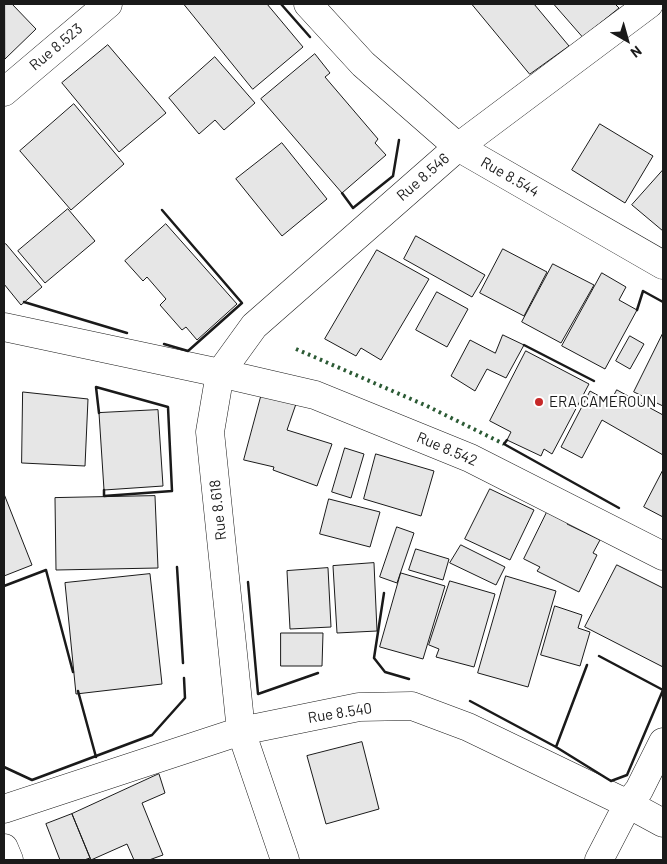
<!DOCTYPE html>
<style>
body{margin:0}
#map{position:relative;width:667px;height:864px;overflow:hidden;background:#fff;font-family:Barlow,sans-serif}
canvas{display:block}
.frame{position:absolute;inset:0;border:5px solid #1a1a1a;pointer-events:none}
.north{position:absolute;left:602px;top:15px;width:50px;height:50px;-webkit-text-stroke:4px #fff;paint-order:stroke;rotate:142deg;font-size:14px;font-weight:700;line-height:20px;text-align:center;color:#1a1a1a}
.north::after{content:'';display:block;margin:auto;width:18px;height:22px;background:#1a1a1a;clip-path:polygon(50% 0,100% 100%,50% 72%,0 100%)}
</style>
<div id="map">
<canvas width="667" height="864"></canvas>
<div class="frame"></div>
<div class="north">N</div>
</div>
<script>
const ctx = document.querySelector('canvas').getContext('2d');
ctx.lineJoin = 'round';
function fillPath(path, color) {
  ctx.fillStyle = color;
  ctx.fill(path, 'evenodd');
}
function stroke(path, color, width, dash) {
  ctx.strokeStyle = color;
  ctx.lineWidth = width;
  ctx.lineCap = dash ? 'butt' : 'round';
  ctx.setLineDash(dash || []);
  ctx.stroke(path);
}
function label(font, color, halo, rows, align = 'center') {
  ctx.font = font + ' Barlow,sans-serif';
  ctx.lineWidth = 4;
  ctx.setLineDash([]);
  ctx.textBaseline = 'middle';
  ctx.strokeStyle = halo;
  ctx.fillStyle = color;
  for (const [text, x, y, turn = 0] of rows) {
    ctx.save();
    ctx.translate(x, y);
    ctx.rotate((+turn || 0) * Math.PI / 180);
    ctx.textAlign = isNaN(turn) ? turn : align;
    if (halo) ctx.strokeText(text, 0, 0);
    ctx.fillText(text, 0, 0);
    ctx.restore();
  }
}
const building = new Path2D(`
 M5,4H12L36,29L5,59Z
 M184,4H267L303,47L253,89Z
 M472,4H534L569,46L530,74Z
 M554,4H615L619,8L583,37Z
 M108,45L166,113L119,152L62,83Z
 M315,54L330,73L325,77L378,139L375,143L386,155L342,193L261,99Z
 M215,57L255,103L224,130L215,120L199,134L169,98Z
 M74,104L124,164L71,210L20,151Z
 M600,124L653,156L625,203L572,170Z
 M282,143L327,199L282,236L236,179Z
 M663,170V231L632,205Z
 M68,209L95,241L45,283L18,251Z
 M166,224L237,304L197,340L186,327L182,330L160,305L166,299L147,277L143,281L125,261Z
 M416,236L485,275L472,297L404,259Z
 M6,244L42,287L21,305L4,284V245Z
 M503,249L547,272L524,316L480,293Z
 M377,250L429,279L381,360L361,348L356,356L325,339Z
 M553,264L594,285L561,343L522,322Z
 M602,273L626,287L619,300L637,310L605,369L562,346Z
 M437,292L468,309L447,347L416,330Z
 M663,333V406L634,392Z
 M503,335L524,345L506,378L487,369L475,391L451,376L470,340L495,353Z
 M630,336L644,344L630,369L616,361Z
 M526,351L589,384L552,454L544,449L541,456L507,440L511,432L490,421Z
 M617,390L663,415V455L602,420L582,458L561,447L590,391L610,402Z
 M23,392L88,399L85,466L22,463Z
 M262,393L297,401L287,430L332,444L317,486L273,470L274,467L244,460Z
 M158,410L163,486L104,490L99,413Z
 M345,448L364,454L351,498L332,492Z
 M376,454L434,471L421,516L364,499Z
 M663,470V517L644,507Z
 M490,489L534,510L510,560L465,539Z
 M4,494L32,565L4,576Z
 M155,496L158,568L56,570L55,498Z
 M329,499L380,512L370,547L320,534Z
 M552,502L573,512L567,524L600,540L593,553L597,555L579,592L537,571L540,567L524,559Z
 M397,527L414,533L397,583L380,577Z
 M461,545L505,567L496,585L450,563Z
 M416,549L449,559L443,580L409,570Z
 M374,563L377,631L337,633L333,566Z
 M617,565L663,588V667L585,627Z
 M328,568L331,627L290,629L287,571Z
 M401,573L445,586L423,659L380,647Z
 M150,574L162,684L76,694L65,583Z
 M506,576L556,591L528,687L478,673Z
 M450,581L495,594L474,667L436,657L439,649L429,645Z
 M555,606L582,615L578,628L590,632L580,666L541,655Z
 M281,633H323L322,666H281Z
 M362,742L379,809L326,824L307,756Z
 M159,774L165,793L142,803L163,855L149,860H134L127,844L91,860L72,814Z
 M72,814L90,858L84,860H60L46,824Z`);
const minor = new Path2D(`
 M308,4L363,64L458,147L663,265
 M649,4L458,147L254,326L220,373L315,395L470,458L663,556
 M4,92L108,4
 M4,327L220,373L210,432L241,731L285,860
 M4,809L241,731L359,707L412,706L468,727L628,804L663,823
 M4,848L9,860
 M599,860L628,804L639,790L663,742`);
const hedge = new Path2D(`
 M296,349L427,406L504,444`);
const wall = new Path2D(`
 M281,4L310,37
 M342,193L353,208L393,176L399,140
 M162,210L242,303L188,351L164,344
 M24,302L127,333
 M637,310L643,291L663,302
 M524,345L594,381
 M99,413L96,387L168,407L172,491L104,496V490
 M507,440L504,444L619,508
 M177,567L183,663
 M248,582L258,694L318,673
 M4,586L46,570L73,672
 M384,593L374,658L385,672L409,679
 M78,691L96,757
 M470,701L556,747L611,781L627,775L663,690L599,656
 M556,747L587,665
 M4,767L32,780L152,735L185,698L184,678`);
const markers = [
 [539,402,5,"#c62828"]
];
const streetNames = [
 ["Rue 8.523",56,47,-40],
 ["Rue 8.546",423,177,-41],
 ["Rue 8.544",510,177,30],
 ["Rue 8.542",447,449,23],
 ["Rue 8.618",218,510,-96],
 ["Rue 8.540",340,713,-9]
];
const poiNames = [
 ["ERA CAMEROUN",549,402]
];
fillPath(building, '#e6e6e6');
stroke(building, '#1a1a1a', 1);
stroke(minor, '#1a1a1a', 29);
stroke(minor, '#fff', 28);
stroke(hedge, '#2b5a34', 4, [2.5, 4]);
stroke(wall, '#1a1a1a', 2.5);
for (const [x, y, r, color] of markers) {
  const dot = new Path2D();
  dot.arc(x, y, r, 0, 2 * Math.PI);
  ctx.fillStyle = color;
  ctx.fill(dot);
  stroke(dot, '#fff', 2);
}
label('15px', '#1a1a1a', '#fff', streetNames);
label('15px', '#1a1a1a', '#fff', poiNames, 'left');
</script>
